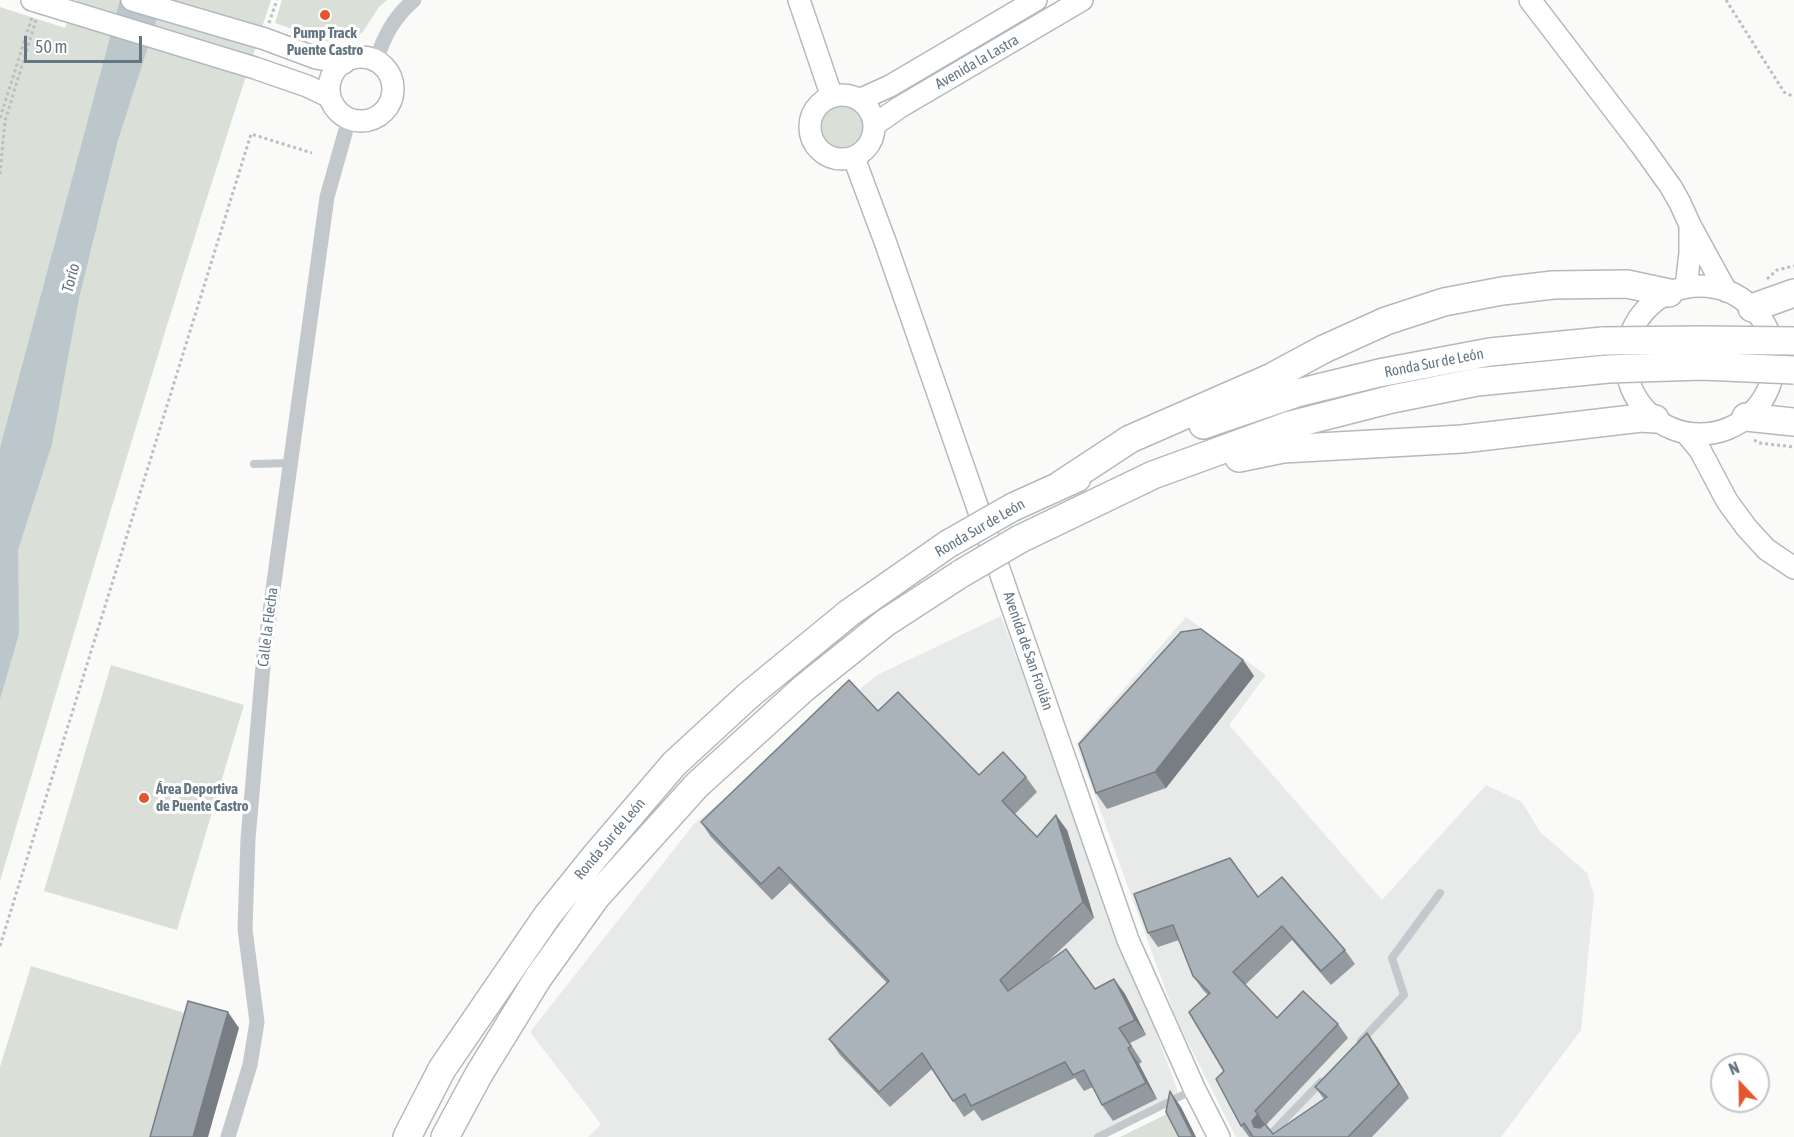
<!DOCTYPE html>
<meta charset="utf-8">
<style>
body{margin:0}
#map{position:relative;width:1794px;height:1137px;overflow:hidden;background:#fafaf8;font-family:"Asap Condensed",sans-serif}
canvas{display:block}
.north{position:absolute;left:1710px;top:1053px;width:60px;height:60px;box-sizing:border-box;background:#fff;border:2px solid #c1c8cd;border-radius:50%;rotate:338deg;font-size:16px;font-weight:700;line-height:24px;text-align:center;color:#657683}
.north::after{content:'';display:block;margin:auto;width:21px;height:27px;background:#e4572e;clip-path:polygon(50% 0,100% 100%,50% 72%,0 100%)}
.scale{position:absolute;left:24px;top:36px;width:118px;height:27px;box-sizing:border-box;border:3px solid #657683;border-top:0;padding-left:8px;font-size:18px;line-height:21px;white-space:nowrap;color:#657683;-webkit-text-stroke:4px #fff;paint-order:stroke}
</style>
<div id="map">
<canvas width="1794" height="1137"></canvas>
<div class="north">N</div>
<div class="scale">50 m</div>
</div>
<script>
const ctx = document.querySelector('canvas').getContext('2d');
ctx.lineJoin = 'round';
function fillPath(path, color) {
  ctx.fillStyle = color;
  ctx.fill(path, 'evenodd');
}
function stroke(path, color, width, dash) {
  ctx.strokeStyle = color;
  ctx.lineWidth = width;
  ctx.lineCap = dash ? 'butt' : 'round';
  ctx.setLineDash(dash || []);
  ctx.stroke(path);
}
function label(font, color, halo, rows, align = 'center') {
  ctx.font = font + ' "Asap Condensed",sans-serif';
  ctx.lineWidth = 6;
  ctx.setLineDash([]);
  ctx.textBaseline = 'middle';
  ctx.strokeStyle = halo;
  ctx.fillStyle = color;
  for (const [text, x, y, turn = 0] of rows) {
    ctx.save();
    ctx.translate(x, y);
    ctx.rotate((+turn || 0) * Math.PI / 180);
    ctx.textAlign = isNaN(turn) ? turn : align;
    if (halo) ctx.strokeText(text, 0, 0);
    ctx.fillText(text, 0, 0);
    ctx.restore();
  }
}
const built = new Path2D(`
 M1001,616L1180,1097L1097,1137H588L601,1124L530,1032L694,824L877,675Z
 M1186,617L1266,675L1229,725L1382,900L1486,785L1522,802L1540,832L1587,873L1594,895L1581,1030L1501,1137H1236L1177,1021L1076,744Z`);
const green = new Path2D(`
 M77,0H271C174,292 88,587 0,881V7L65,28Z
 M282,0H387L379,7L362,33L327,41L275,23Z
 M818 128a24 24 0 1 1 48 0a24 24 0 1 1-48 0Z
 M111,665L244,705L177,930L44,891Z
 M31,966L188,1014L150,1137H0V1067Z
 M1181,1107L1196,1137H1120Z`);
const water = new Path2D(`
 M120,0H163L118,140L79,298L52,444L18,550L19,634L0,699V448Z`);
const path = new Path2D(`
 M1726,0L1784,92L1794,97
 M269,23L277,0
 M0,118L32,17
 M0,174L5,121L36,20
 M1767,279L1777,270L1794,266
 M1754,440L1759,443L1794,447
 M0,946L251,134L312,153`);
const lane = new Path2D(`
 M254,464L290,463
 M1361,1041L1404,995L1392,958L1440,893
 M1098,1137L1193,1090
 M1268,1137L1321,1082`);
const street = new Path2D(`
 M376,61C384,36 394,17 414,0
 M228,1137L250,1065L257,1022L245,929L248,839L264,655L327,197L349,119`);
const secondary = new Path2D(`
 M32,0L255,68L307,86L330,97
 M132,0L265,39L316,58L344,63
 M799,0L832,97
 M1530,0L1641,145L1671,187L1680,203L1690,225L1726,291
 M329 89a32 32 0 1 1 64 0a32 32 0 1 1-64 0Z
 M810 127a32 32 0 1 1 64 0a32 32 0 1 1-64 0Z
 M859,100L890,86L1036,0
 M874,125L900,107L1082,0
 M854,158L886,244L1128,940L1195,1090L1219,1137
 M1626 360a74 74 0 1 1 148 0a74 74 0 1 1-148 0Z
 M1686,287L1690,253V229
 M1686,433L1700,450L1727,501L1746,527L1766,549L1794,568`);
const highway = new Path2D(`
 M1752,308L1794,293
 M1746,417L1794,422
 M1203,425L1297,393L1379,373L1490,352L1603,341
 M1239,458L1283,449L1462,439L1641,418L1655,419
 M1060,485L1130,439L1272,377L1324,349L1386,321L1444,302L1502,291L1553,285L1627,284L1669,293
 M1013,507L1077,478
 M1020,539L1153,475L1290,425L1392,399L1477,382L1608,369
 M407,1137L442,1069L547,916L597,854L674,764L749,695L849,613L948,544
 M445,1137L479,1074L538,978L596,897L697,785L804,688L885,623L962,573`);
const highwayBridge = new Path2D(`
 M1603,341L1702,340L1794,341
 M1608,369L1702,366L1794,370
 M948,544L1013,507
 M962,573L1020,539`);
const wall = new Path2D(`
 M1243,660L1254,676L1166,788L1107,809L1096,793Z
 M878,711L979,775L1026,777L1037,792L1015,814L1037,837L1067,830L1094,918L1043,966L1095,989L1114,979L1125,994L1146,1035L1130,1043L1142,1062L1139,1064L1157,1099L1113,1121L1102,1105L1093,1087L1084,1091L1075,1078L982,1121L974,1110L964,1117L932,1069L890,1107L840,1055L829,1039L887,983L790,883L772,900L711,837L701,822Z
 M1258,897L1345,950L1355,964L1331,985L1292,940L1245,985L1277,1018L1338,1024L1348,1038L1266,1125L1273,1134L1324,1099L1315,1087L1377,1047L1409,1098L1372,1137H1249L1241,1126L1224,1071L1208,995L1203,990L1193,976L1179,940L1158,947L1148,933Z`);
const shadedWall = new Path2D(`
 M1243,660L1254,676L1166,788L1155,772Z
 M1056,815L1067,830L1094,918L1083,902Z
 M1114,979L1125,994L1146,1035L1135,1020Z
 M228,1012L239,1028L208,1137H193Z
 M1367,1033L1377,1047L1409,1098L1399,1084Z
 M1128,1048L1139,1064L1157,1099L1146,1083Z
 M1170,1091L1181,1107L1196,1137H1193Z
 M1258,1114L1268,1129L1254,1127L1252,1121Z`);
const building = new Path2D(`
 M1201,629L1243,660L1155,772L1096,793L1079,744L1181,632Z
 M849,680L878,711L898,692L979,775L1003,752L1026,777L1002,801L1037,837L1056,815L1083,902L1000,980L1008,991L1066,949L1095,989L1114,979L1135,1020L1119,1028L1131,1046L1128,1048L1146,1083L1102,1105L1084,1070L1073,1075L1065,1062L971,1106L965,1094L953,1101L922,1053L879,1092L829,1039L889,981L779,867L761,884L701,822Z
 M1230,858L1258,897L1282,877L1345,950L1321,971L1282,926L1233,972L1277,1018L1303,991L1338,1024L1255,1111L1258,1114L1252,1121L1254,1127L1260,1128L1265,1124L1273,1134L1327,1097L1315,1087L1367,1033L1399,1084L1348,1137H1253L1244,1123L1241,1126L1216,1079L1224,1071L1189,1012L1210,993L1193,976L1173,925L1148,933L1134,894Z
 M188,1001L228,1012L193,1137H150Z
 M1170,1091L1193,1137H1179L1166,1112Z`);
const markers = [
 [325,15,6,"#e4572e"],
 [144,798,6,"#e4572e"]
];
const poiNames = [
 ["Pump Track",325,33],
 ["Puente Castro",325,50],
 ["Área Deportiva",156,789,"left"],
 ["de Puente Castro",156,806,"left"]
];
const streetNames = [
 ["Avenida la Lastra",977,62,-30],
 ["Ronda Sur de León",1434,363,-11],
 ["Ronda Sur de León",980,528,-30],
 ["Calle la Flecha",268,627,-83],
 ["Avenida de San Froilán",1028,651,71],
 ["Ronda Sur de León",610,839,-50]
];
const waterNames = [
 ["Torío",71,278,-76]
];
fillPath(built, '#e8e9e9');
fillPath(green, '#dadfd7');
fillPath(water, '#bbc7cb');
stroke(secondary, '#b3babf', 24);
stroke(highway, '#b4b9bd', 30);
stroke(path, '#bbbfc2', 3, [3, 3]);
stroke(lane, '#c3c8cc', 8);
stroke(street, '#c3c8cc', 15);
stroke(secondary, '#fff', 21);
stroke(highway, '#fff', 27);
stroke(highwayBridge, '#b4b9bd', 30, []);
stroke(highwayBridge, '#fff', 27);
fillPath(wall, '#929a9f');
fillPath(shadedWall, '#777d82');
fillPath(building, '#aab3b9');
stroke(building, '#777d82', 1.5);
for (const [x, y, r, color] of markers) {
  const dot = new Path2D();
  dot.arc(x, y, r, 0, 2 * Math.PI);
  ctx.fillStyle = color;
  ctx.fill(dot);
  stroke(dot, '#fff', 2);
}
label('bold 15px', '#657683', '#fff', poiNames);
label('15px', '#657683', '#fff', streetNames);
label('italic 16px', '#60757c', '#fff', waterNames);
</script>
